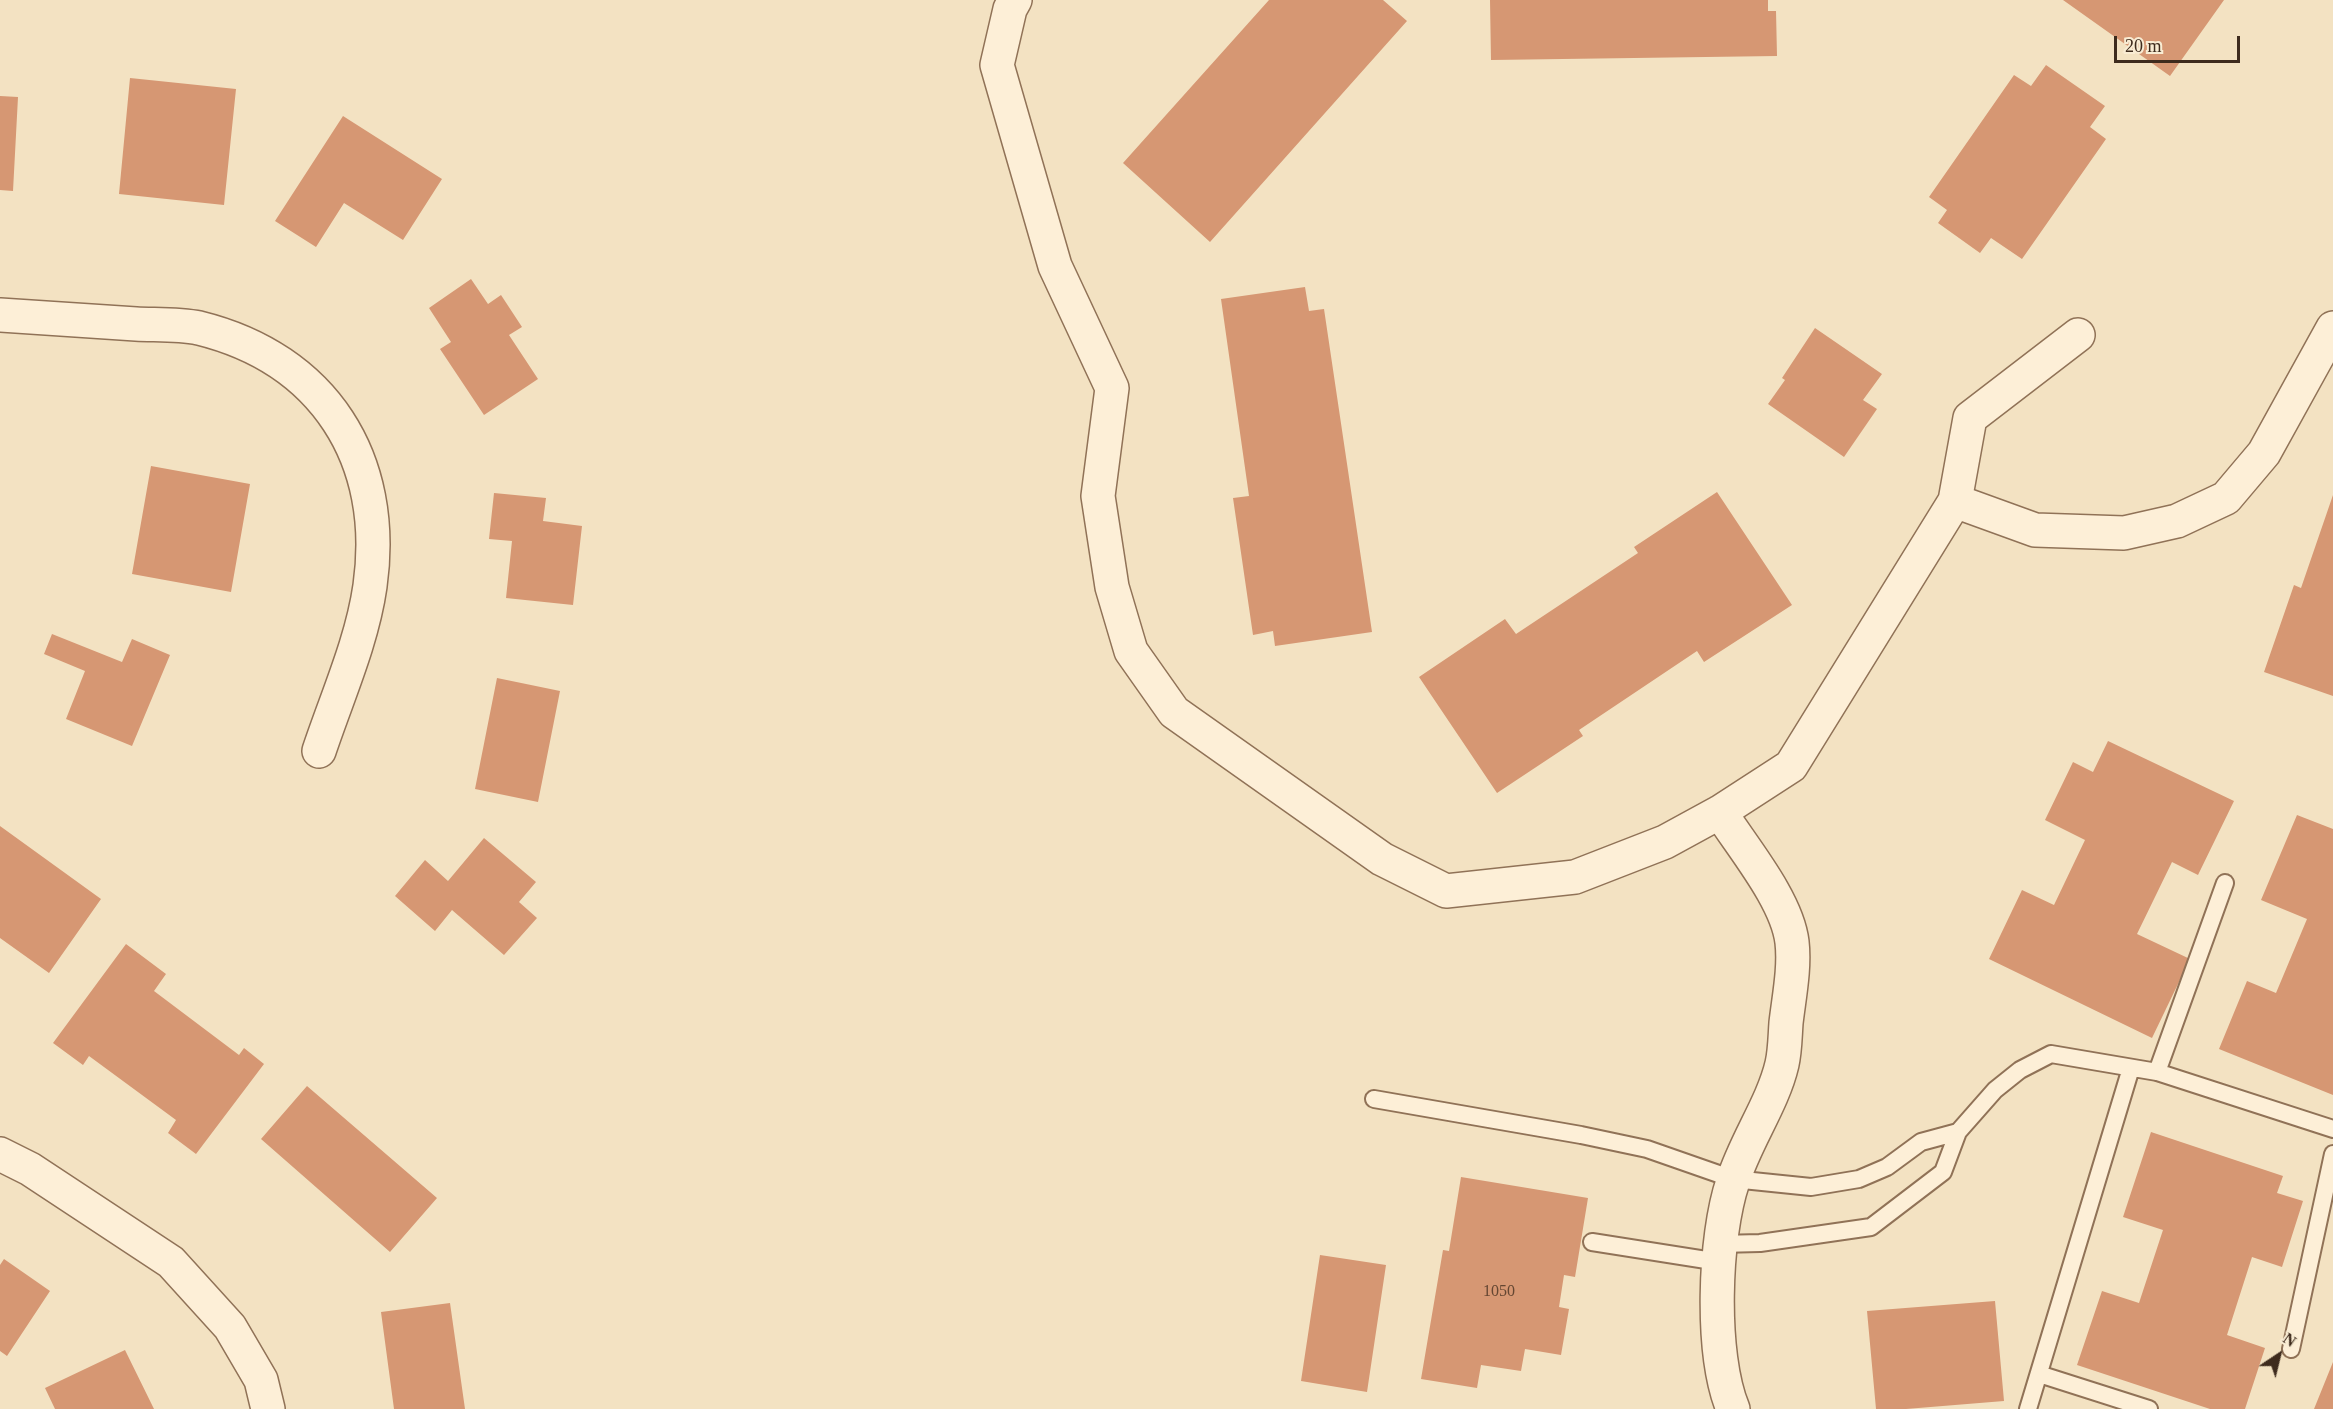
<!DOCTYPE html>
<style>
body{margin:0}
#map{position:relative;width:2333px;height:1409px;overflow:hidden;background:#f3e2c2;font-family:Georgia,serif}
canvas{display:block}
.north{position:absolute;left:2249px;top:1325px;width:60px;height:60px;-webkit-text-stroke:4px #f9ecd3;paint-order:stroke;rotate:35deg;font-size:16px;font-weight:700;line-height:24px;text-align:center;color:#3e2b1d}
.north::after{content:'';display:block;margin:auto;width:21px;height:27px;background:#3e2b1d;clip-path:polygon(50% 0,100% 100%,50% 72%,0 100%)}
.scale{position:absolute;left:2114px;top:36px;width:126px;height:27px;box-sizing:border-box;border:3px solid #3e2b1d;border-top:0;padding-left:8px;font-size:18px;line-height:21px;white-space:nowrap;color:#3e2b1d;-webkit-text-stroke:4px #f9ecd3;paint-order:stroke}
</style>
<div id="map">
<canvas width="2333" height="1409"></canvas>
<div class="north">N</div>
<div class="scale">20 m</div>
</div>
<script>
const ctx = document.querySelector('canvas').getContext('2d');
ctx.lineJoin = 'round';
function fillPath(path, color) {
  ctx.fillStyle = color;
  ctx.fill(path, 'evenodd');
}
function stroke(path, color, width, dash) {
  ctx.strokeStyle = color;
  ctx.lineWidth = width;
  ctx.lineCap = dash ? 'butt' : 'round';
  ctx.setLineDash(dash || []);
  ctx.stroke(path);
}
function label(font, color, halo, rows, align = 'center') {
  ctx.font = font + ' Georgia,serif';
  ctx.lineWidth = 5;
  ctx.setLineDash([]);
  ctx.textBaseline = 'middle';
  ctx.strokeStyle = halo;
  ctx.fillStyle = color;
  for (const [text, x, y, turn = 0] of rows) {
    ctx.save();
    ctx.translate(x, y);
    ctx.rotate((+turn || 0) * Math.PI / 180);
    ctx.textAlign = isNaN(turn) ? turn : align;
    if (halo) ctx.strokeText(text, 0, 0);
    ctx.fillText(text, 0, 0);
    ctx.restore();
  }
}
const building = new Path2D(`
 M1269,0H1383L1407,21L1210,242L1123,163Z
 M1490,0H1768V11H1776L1777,56L1491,60Z
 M2063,0H2224L2170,76Z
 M2046,65L2105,106L2090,127L2106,139L2022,259L1991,238L1980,253L1938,223L1947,210L1929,197L2014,75L2031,86Z
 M130,78L236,89L224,205L119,194Z
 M0,96L18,97L13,191L0,190Z
 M343,116L442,179L403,240L344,203L316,247L275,221Z
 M471,279L488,304L501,295L522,327L509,335L538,379L484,415L440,349L451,342L429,308Z
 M1305,287L1309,311L1324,309L1372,632L1275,646L1273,631L1253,635L1233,498L1249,496L1221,299Z
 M1815,328L1882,374L1863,400L1877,409L1844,457L1768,404L1785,380L1782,378Z
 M151,466L250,484L231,592L132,574Z
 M1717,492L1792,605L1704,662L1697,651L1579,730L1583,736L1497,793L1419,677L1505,619L1516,634L1638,553L1634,547Z
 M494,493L546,498L543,521L582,526L573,605L506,598L512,541L489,539Z
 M2333,495V696L2264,672L2294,585L2301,588Z
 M52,634L122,662L132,639L170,655L132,746L66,719L85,671L44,654Z
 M497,678L560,691L538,802L475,789Z
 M2108,741L2234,801L2198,875L2172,862L2137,934L2190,959L2152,1038L1989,959L2022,890L2054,905L2085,840L2045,820L2073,762L2093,772Z
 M2297,815L2333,829V1095L2219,1049L2247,981L2276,993L2307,919L2261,900Z
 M0,826L101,899L49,973L0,938Z
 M484,838L536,882L519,902L537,918L504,955L452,910L435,931L395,896L425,860L448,881Z
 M126,944L166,974L154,991L239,1055L244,1048L264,1064L196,1154L168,1133L176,1120L89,1056L83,1065L53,1043Z
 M307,1086L437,1198L390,1252L261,1139Z
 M2151,1132L2283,1176L2277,1193L2303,1201L2282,1267L2252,1257L2227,1335L2265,1348L2245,1409H2210L2077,1365L2102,1291L2139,1303L2163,1230L2123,1217Z
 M1461,1177L1588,1198L1575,1277L1564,1275L1559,1307L1569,1309L1561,1355L1525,1349L1521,1371L1481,1365L1477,1388L1421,1379L1443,1250L1449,1251Z
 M1320,1255L1386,1265L1367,1392L1301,1381Z
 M4,1259L50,1291L7,1356L0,1351V1265Z
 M1995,1301L2004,1401L1906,1409H1876L1867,1311Z
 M450,1303L465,1409H394L381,1312Z
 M125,1350L154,1409H55L45,1388Z
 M2333,1362V1409H2314Z`);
const service = new Path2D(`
 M2157,1072L2225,883
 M1374,1099L1581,1135L1647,1149L1733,1179L1811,1187L1859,1179L1887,1167L1921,1142L1958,1132L1995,1090L2020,1070L2051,1054L2157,1072L2333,1129
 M1592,1242L1719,1262
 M1719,1244L1760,1243L1871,1227L1943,1172L1958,1132
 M2291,1349L2333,1154
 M2039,1374L2149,1409
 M2028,1409L2131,1068`);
const minor = new Path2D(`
 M1015,0L1010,9L997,65L1055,266L1112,388L1098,496L1112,587L1131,651L1174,712L1382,859L1446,891L1575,877L1665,842L1720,812L1791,766L1955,501L1970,418L2078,335
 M0,315C45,318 90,321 136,324C156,325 179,324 199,328C324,359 388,459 370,586C362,642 337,697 319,751
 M1955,501L2035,530L2124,533L2177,521L2226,498L2264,453L2333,328
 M1720,812C1743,848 1787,900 1792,942C1795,968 1789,997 1786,1023C1785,1037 1785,1051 1782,1064C1773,1103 1745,1142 1733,1181C1714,1237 1710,1354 1733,1409
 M0,1154L30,1169L171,1262L230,1327L261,1380L268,1409`);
const numberNames = [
 ["1050",1499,1292]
];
fillPath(building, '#d69773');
stroke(service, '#907257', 20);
stroke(minor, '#907257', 36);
stroke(service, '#fdefd7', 16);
stroke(minor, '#fdefd7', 33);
label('16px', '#644632', null, numberNames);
</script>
